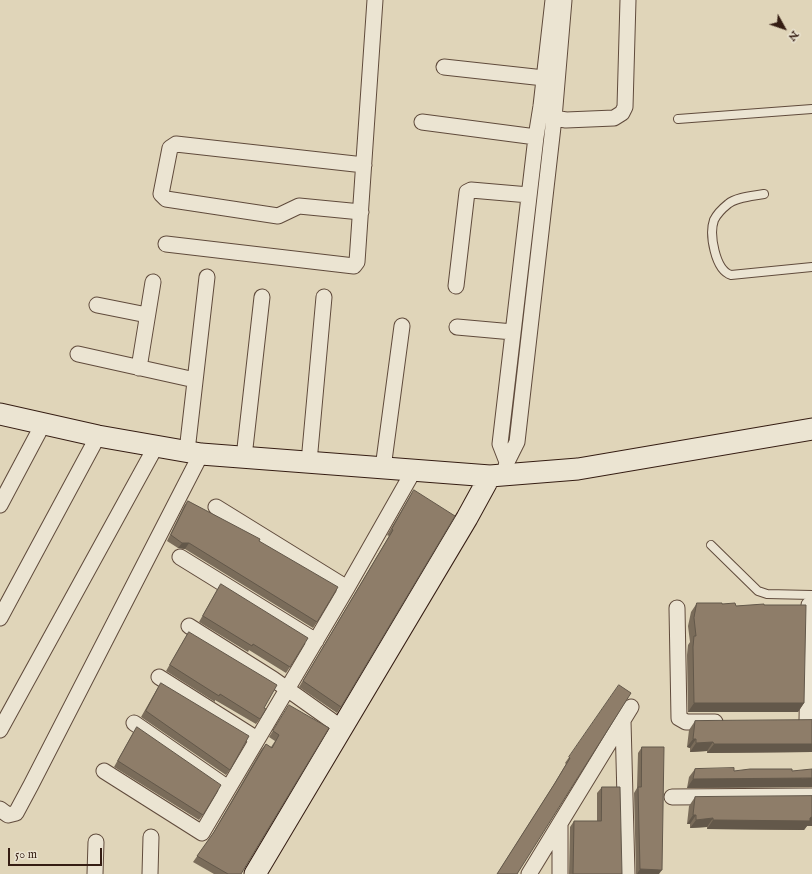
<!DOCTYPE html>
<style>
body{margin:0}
#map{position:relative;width:812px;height:874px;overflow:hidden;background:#e0d5b9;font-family:"IM FELL English",serif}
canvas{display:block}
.north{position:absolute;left:764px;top:8px;width:40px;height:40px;-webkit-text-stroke:3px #ebe4d2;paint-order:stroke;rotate:130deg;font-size:11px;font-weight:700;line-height:16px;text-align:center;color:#351d13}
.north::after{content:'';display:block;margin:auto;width:14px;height:18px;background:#351d13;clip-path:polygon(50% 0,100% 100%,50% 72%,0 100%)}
.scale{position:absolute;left:8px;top:848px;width:94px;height:18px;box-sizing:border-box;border:2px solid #351d13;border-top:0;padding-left:5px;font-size:12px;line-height:14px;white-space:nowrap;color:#351d13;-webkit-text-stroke:3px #ebe4d2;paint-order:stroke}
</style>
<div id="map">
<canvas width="812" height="874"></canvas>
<div class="north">N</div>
<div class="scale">50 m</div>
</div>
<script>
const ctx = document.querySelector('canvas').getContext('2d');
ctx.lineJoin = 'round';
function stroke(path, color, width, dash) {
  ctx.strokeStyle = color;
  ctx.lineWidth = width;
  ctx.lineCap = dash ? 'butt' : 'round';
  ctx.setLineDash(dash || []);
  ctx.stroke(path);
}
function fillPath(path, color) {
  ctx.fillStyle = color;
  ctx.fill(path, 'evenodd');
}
const lane = new Path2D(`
 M678,119L812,109
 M764,194C754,196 736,197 728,204C723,208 717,214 714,220C709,234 715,270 731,275L812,267
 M711,545L758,591L767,594L812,595`);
const street = new Path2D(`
 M444,67L544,78
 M547,111L554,118L566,120L614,118L622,113L625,107L628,0
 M422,122L536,137
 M361,212L299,206L278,216L166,199L161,194L170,148L176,144L364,165
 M166,244L354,266L357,262L375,0
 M456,286L467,192L471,190L529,195
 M97,305L147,315
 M457,327L513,332
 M78,354L195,380
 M139,368L153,282
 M187,451L207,277
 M244,457L262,297
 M309,462L324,297
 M507,462L500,444L536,137L541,106L553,0
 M383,468L402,326
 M504,475L507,462L517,442L554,118L564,0
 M0,505L43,424
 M216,507L347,588
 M180,557L316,641
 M677,608L679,718L686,722H715
 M0,618L98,436
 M189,626L273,679L342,728
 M159,677L257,739
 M623,721L627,874
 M807,721L809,605
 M134,723L228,788
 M0,730L156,446
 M104,771L202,833L347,588L414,470
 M672,797L812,796
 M0,809L8,815L16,813L31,785L201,454
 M95,874L96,842
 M150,874L151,837
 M529,874L631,707
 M560,874V825`);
const secondary = new Path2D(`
 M0,414L98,436L201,454L490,476L578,469L812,429
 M255,874L467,518L490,476`);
const wall = new Path2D(`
 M414,490L341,707L337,713L299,687L389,536L387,535L410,496Z
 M188,501L259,541L317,622L313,628L185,549L178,548L167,541L184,506Z
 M221,584L290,667L286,673L249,650L248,652L199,622L217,590Z
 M697,603L722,604L736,606L764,605L804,703L798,712H688L687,655L688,645L690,642L688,626L691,612Z
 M189,632L264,708L260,719L256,724L215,700V702L166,671L185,638Z
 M161,683L230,770L226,775L141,717L157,689Z
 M619,685L517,874H497L551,789L566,764L565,763Z
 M289,705L241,874H214L193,862L210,838L261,750L266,744L271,747L275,741L269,737Z
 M812,720V752L707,753V751L690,752V748L687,747L689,730L695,721Z
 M137,727L203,815L199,820L114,767L133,733Z
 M642,747L659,874H636L634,793L637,788L638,753Z
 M695,769L734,771H792L812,787L687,788L689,777Z
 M602,787L622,874H569L570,827L574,821H597V793Z
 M812,796V826H807L804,830L707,829V827L690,828V824H687L689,806L695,797Z`);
const shadedWall = new Path2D(`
 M182,543H189L185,549L178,548Z
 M694,703H804L798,712H688Z
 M693,739H696L690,748L687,747Z
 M713,742L707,751L690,752L696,743Z
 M714,744H812V752L707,753Z
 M812,778V787L687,788L693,779Z
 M693,815H696L690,824H687Z
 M812,817V826H807L804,830L707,829L713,820Z
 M713,818L707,827L690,828L696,820Z
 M640,869L662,870L659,874H637Z`);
const building = new Path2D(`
 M414,490L455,516L341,707L303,681L393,530L392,529Z
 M188,501L260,539L259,541L338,587L317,622L189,543H182L171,535Z
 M221,584L308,638L290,667L253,644L252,646L203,616Z
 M697,603H722V604L735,603L736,606L764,604V605H806L804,703H694L693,647L694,636H696L694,618Z
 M189,632L277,685L264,708L266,709L260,719L220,694L219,696L170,665Z
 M161,683L249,736L230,770L146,711Z
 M619,685L631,693L517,874H497L555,783L570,758L569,757Z
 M289,705L329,728L241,874H228L197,856L214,832L266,744L272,748L279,735L273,731Z
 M812,720V744H714L713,742L696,743V739H693L695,721Z
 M137,727L221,785L203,815L118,761Z
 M642,747H664L662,870L640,869L638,787H641Z
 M734,768V771L750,769H792V771L812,769V778L693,779L695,769Z
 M602,787H620L622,874H573L574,821H601Z
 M812,796V817L810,818V821L713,820V818L696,820V815H693L695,797Z`);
stroke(lane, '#604b3c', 10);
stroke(street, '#604b3c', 17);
stroke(secondary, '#351d13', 23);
stroke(lane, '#ebe4d2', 8);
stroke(street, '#ebe4d2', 15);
stroke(secondary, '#ebe4d2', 21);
fillPath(wall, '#7a6c5a');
fillPath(shadedWall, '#63584a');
fillPath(building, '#8e7d69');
stroke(building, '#63584a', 1);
</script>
